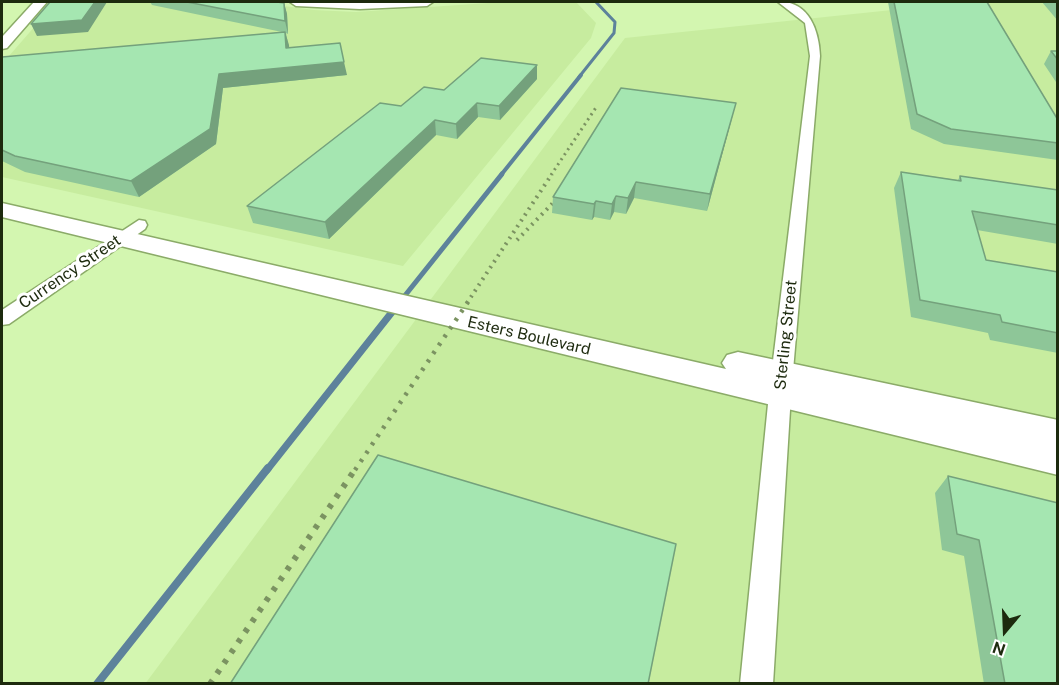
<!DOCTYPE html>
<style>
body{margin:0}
#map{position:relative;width:1059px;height:685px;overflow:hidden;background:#d3f6b0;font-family:"Public Sans",sans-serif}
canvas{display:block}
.frame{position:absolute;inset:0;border:3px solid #1d2a0e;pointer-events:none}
.north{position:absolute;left:975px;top:601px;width:60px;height:60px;-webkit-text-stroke:4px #fff;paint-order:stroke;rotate:199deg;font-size:16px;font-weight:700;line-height:24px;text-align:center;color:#1d2a0e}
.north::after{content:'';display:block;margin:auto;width:21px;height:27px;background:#1d2a0e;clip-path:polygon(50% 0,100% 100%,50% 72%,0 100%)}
</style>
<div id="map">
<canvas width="1059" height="685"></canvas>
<div class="frame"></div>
<div class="north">N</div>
</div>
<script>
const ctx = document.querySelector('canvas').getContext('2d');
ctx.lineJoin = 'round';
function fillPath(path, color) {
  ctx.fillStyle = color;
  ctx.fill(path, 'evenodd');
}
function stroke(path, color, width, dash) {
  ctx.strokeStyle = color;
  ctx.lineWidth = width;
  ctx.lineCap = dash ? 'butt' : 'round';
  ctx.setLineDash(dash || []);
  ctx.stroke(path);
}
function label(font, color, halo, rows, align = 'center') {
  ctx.font = font + ' "Public Sans",sans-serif';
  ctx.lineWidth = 6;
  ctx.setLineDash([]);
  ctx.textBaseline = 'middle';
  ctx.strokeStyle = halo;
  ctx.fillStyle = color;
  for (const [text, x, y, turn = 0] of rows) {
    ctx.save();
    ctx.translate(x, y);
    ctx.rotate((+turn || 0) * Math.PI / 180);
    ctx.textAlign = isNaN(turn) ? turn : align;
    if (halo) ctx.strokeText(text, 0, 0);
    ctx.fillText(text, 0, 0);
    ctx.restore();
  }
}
const built = new Path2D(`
 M56,2H254L314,10L356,12L503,2H576L596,23L591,38L403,266L2,177V64Z
 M968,2H1057V683L145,684L625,38Z`);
const streamFar4 = new Path2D(`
 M579,77L614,33L615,22L596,2`);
const streamFar3 = new Path2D(`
 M501,175L581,75`);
const streamFar2 = new Path2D(`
 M399,303L502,174`);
const streamFar1 = new Path2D(`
 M267,470L400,302`);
const stream = new Path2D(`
 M97,684L268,468`);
const street = new Path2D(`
 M778,2C809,0 819,31 820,56L791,394L773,684H740L769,394L810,56L805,23Z
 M139,220L145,221L147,225L145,229L9,324L2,325V310Z`);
const secondary = new Path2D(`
 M34,2H47L7,48L2,49V37Z
 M290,2H433L427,6L360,9L296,6Z
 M2,203L726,369L722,363L727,355L738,352L1058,420V475L2,217Z`);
const railFar3 = new Path2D(`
 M551,175L597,106`);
const railFar2 = new Path2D(`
 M517,240L552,204L562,188
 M467,303L552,174`);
const railFar1 = new Path2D(`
 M355,470L468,302`);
const rail = new Path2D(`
 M210,684L356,468`);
const wall = new Path2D(`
 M150,2H277L284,3L287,14L288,34L286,33L289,48L347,75L223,88L216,144L139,197L25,172L2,161V58L282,32L152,5Z
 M888,2H987L1058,120V160L944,144L911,129Z
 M1042,2H1058V21Z
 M1051,51H1058V85L1044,64Z
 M537,79L500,120L478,117L457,139L436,135L329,239L253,223L247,206L401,106L444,90Z
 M732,118L707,211L634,198L626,214L614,212L610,220L594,217L592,220L552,213L553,197Z
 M901,172L958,180L960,176L1058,190V244L977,230L986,260L1058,272V353L990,340L988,333L911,317L894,188Z
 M948,476L1058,684H984L964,556L942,550L935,493Z`);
const shadedWall = new Path2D(`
 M95,2H107L88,32L37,36L31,24Z
 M284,3L287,14L288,34L285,21Z
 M285,32L289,45L290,61L286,48Z
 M344,62L347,75L223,88L216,144L139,197L131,181L219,74Z
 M537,65V79L500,120L499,106Z
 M477,103L478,117L457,139L456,124Z
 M736,103L732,118L707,211L710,194Z
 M435,120L436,135L329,239L325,222Z
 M636,182L634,198L626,214L628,198Z
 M616,196L614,212L610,220L612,204Z
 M596,201L594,217L592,220L594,204Z`);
const building = new Path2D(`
 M50,2H95L82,20L31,24Z
 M187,2H277L284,3L285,21Z
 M894,2H987L1058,120V143L951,129L917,114Z
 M285,32L286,48L340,43L344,62L219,74L210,129L131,181L15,156L2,150V57Z
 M1051,51H1058V60Z
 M481,58L537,65L499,106L477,103L456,124L435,120L325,222L247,206L380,103L401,106L424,87L444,90Z
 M621,88L736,103L710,194L636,182L628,198L616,196L612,204L596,201L594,204L553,197Z
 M901,172L961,181L960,176L1058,190V225L972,211L986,260L1058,272V333L1002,322L1000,315L920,300Z
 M378,455L676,544L648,684H230Z
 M948,476L1058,503V684H1005L979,540L957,534Z`);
const streetNames = [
 ["Currency Street",70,272,-34],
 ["Sterling Street",786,335,-84],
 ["Esters Boulevard",529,336,13]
];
fillPath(built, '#c7ec9f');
stroke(streamFar4, '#5d829b', 3);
stroke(streamFar3, '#5d829b', 4);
stroke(streamFar2, '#5d829b', 5);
stroke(streamFar1, '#5d829b', 7);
stroke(stream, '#5d829b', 8);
stroke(street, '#8bab68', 3);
stroke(secondary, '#8bab68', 3);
fillPath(street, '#fff');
fillPath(secondary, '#fff');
stroke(railFar3, '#7b9361', 3, [2, 4]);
stroke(railFar2, '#7b9361', 4, [2, 5]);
stroke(railFar1, '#7b9361', 4.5, [3, 7]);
stroke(rail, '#7b9361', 6, [4.5, 8]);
fillPath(wall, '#8ec698');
fillPath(shadedWall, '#74a17c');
fillPath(building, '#a5e6b1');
stroke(building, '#74a17c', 1.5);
label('16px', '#1d2a0e', '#fff', streetNames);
</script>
